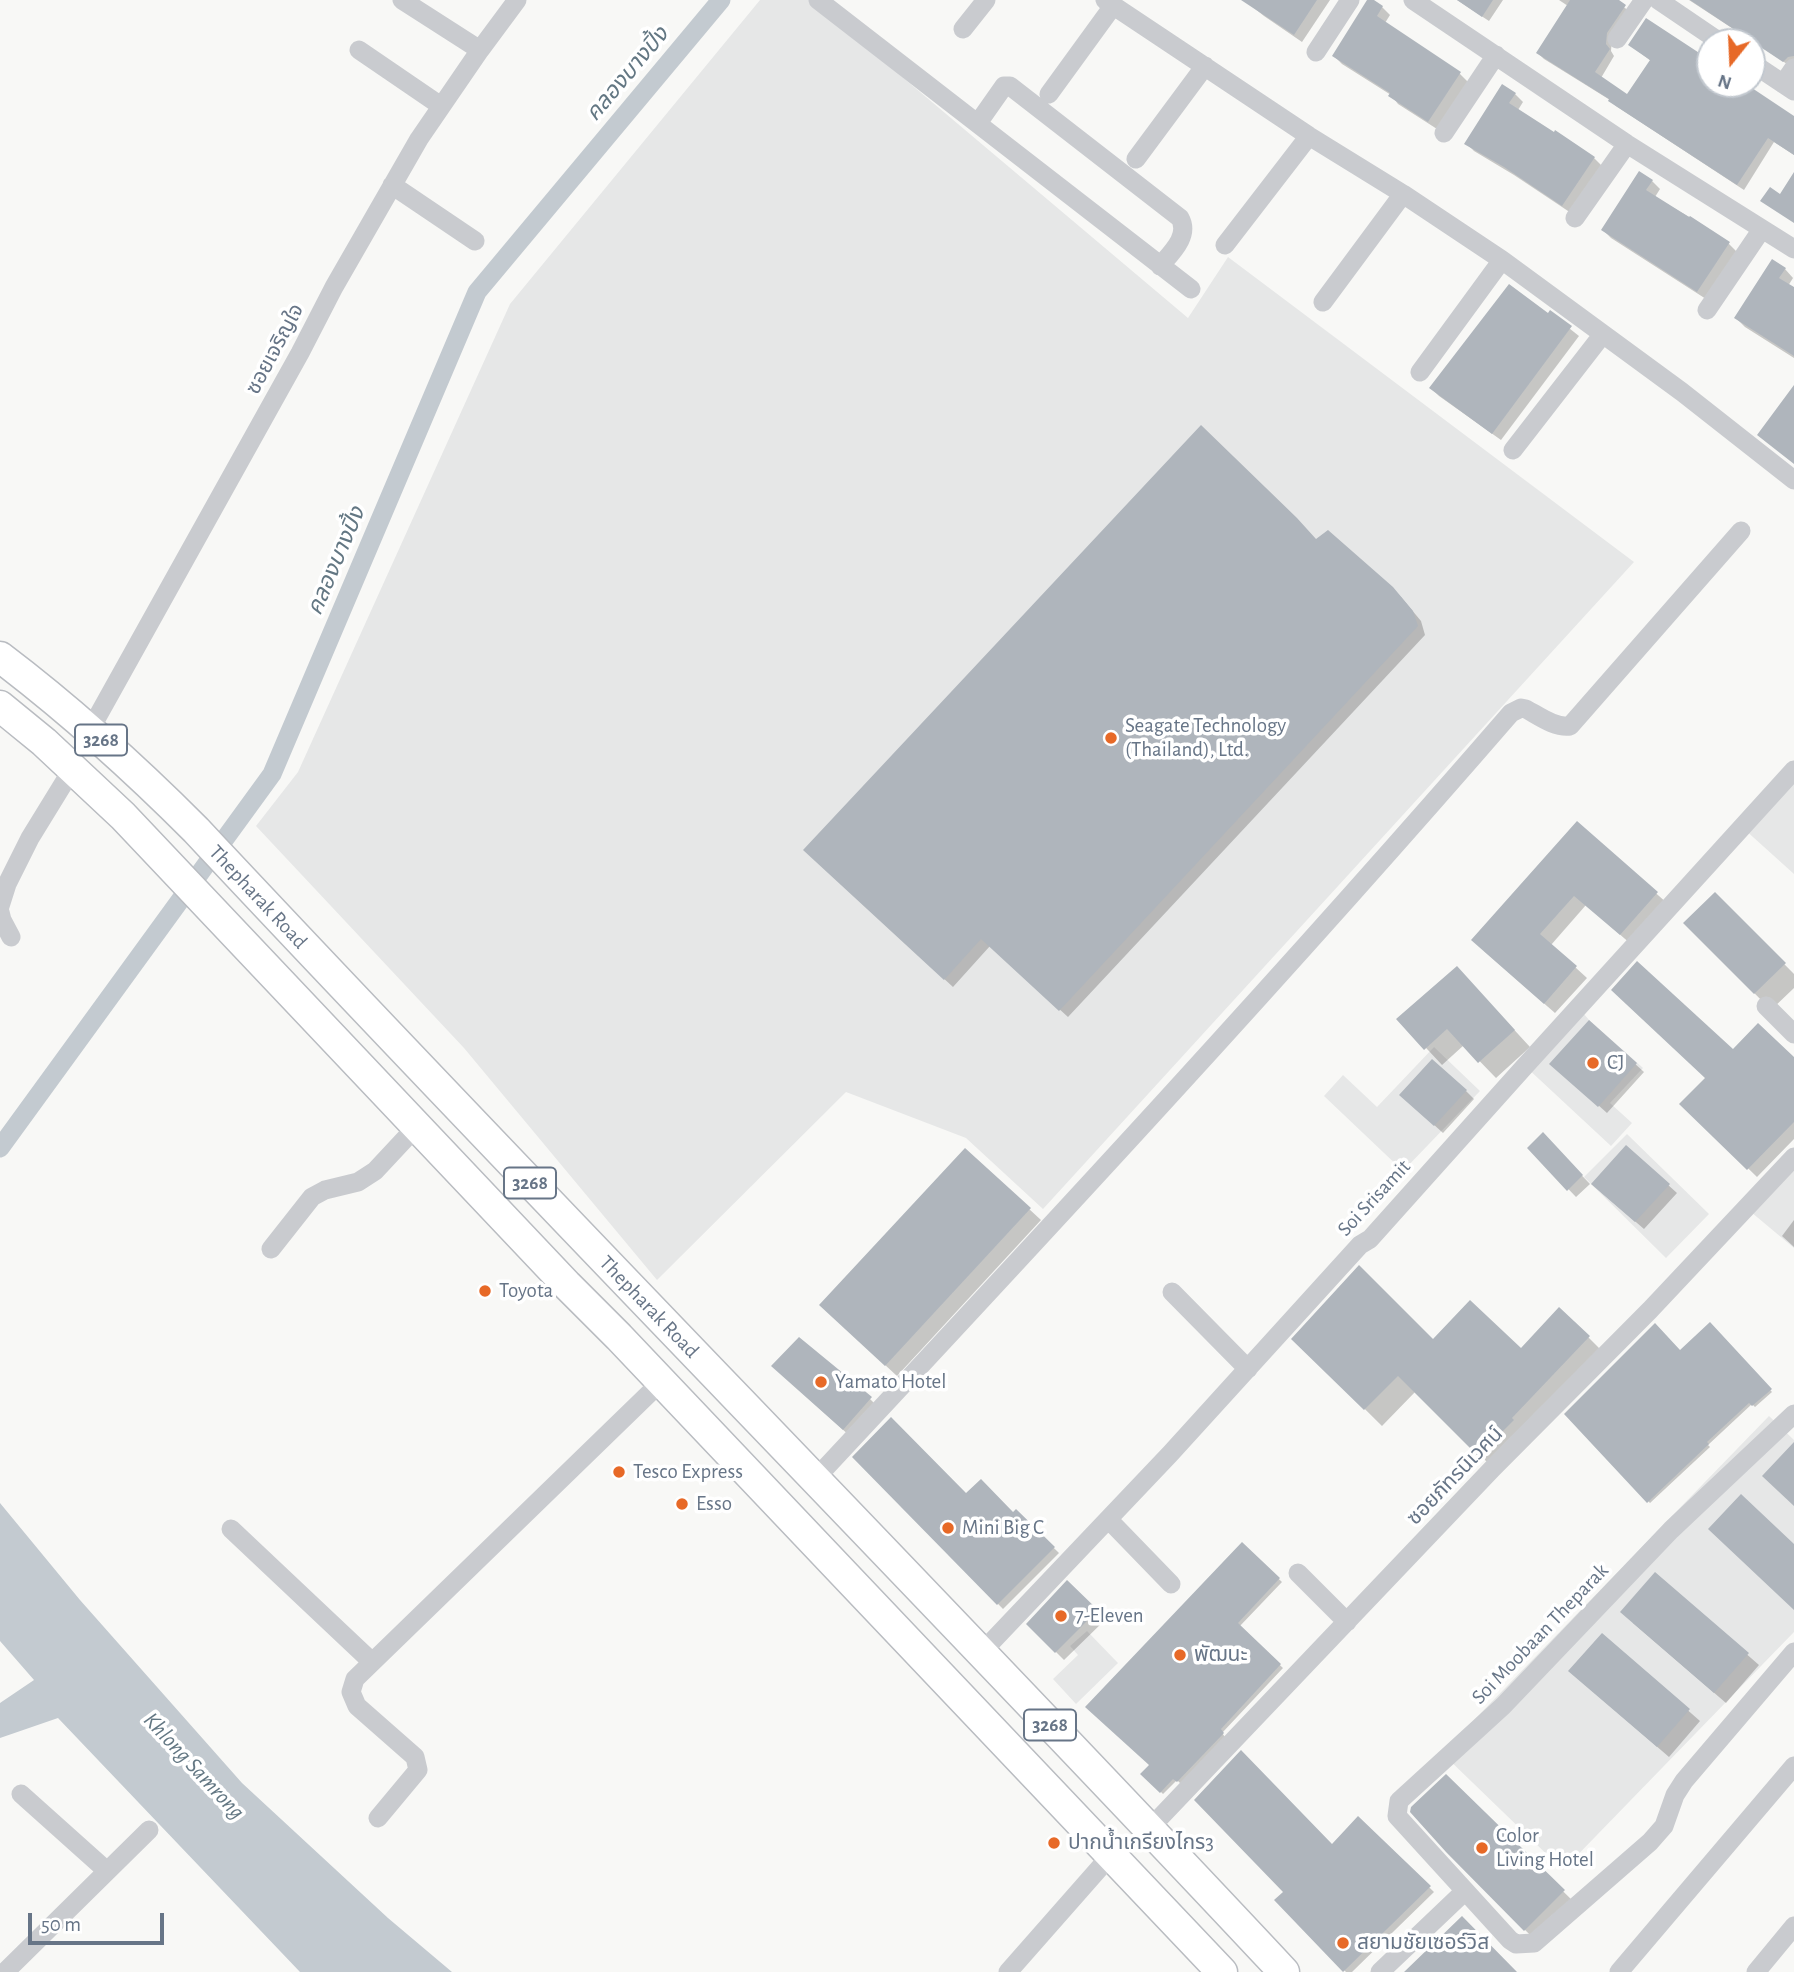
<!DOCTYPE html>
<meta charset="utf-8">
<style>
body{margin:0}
#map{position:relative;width:1794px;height:1972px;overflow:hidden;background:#f8f8f6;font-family:"Alegreya Sans",sans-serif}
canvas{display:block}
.north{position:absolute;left:1696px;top:28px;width:70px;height:70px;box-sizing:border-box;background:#fff;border:2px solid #c2c8cf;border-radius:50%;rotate:198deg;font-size:19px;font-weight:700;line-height:28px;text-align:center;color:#677587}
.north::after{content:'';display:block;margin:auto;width:24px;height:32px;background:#e76927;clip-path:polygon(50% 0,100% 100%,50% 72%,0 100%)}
.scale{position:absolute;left:28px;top:1913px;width:136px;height:32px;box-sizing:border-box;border:4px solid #677587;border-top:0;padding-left:9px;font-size:21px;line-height:24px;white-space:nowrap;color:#677587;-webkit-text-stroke:5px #fff;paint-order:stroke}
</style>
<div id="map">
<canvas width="1794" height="1972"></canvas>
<div class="north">N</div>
<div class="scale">50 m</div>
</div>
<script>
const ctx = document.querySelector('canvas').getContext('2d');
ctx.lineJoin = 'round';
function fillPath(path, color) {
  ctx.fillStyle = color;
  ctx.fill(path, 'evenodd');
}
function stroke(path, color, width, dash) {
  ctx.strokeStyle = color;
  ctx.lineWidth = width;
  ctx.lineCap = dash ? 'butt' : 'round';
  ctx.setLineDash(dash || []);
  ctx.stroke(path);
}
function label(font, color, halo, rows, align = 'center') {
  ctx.font = font + ' "Alegreya Sans","Noto Sans Thai",sans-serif';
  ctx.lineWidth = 7;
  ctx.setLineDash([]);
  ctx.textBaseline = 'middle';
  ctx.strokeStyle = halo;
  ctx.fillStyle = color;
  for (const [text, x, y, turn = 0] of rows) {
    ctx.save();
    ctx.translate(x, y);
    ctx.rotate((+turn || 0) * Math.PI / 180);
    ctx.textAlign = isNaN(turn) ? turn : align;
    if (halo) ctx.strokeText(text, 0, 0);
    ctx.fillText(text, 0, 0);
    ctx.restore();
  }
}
const built = new Path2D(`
 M760,0H811L1188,318L1228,257L1634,562L1043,1209L966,1138L846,1092L657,1280L464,1048L256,826L298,772L510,304Z
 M1794,771V874L1743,828Z
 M1579,1008L1589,1020L1643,1068L1610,1103L1632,1123L1611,1146L1525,1066Z
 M1434,1047L1480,1091L1403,1171L1324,1096L1343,1075L1377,1107Z
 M1627,1134L1709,1214L1666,1258L1584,1177Z
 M1794,1159V1248L1751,1212Z
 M1769,1416L1794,1440V1632L1563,1870L1442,1753Z
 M1087,1631L1118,1663L1076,1704L1053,1679L1078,1655L1070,1646Z`);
const water = new Path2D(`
 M0,1503L80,1600L242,1783L388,1918L452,1972H300L58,1718L0,1738V1703L34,1680L0,1641Z`);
const shadow = new Path2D(`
 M1244,0H1330L1302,42L1264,16Z
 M1369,0L1382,7L1390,15L1385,23L1460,74L1468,82L1437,129L1398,104L1391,95L1342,64L1334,56Z
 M1457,0H1503L1489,21Z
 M1559,0H1615L1630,12L1612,39L1611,51L1614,56L1601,78L1628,96L1651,61L1630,45L1710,62V84H1743L1794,117V155L1774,142L1744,190L1616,106L1610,100L1544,59L1538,53L1568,6Z
 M1689,0H1794V59L1787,64Z
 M1515,94L1523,102L1518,110L1594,158L1602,166L1571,213L1514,175L1474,151L1466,143Z
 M1652,181L1660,189L1655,197L1691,218L1729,244L1737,252L1706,299L1611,238L1603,230Z
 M1785,269L1793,278L1788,286L1794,290V358L1745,327L1736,318Z
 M1550,313L1579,336L1501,440L1439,396L1431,388Z
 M1316,541L1401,597L1421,621L1425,635L1068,1017L990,946L953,987L813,858Z
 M1577,823L1668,904L1632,945L1586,905L1551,945L1587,978L1555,1013L1484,951Z
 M1715,894L1794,974V988L1771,1010L1685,923Z
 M1473,985L1530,1047L1496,1078L1464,1045L1442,1065L1399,1019Z
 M1589,1022L1644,1072L1607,1113L1560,1071Z
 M1733,1052L1794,1059V1139L1757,1177L1682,1104Z
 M1466,1091L1474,1099L1443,1133L1410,1103Z
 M1543,1135L1590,1184L1576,1197L1529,1148Z
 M1626,1147L1677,1193L1644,1229L1601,1192Z
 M965,1150L1041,1220L897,1376L832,1316Z
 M1794,1220V1247L1782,1236Z
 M1710,1325L1772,1392L1755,1407L1752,1404L1708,1445L1710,1447L1650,1503L1566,1414L1680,1352Z
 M1588,1337L1605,1354L1496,1471L1416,1391L1382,1426L1294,1339L1433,1342L1521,1350Z
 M781,1374L870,1399L878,1407L851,1437Z
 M854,1457L1013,1514L1016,1511L1059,1553L1003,1609Z
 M1243,1545L1282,1582L1239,1627L1283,1668L1222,1733L1225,1737L1181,1784L1177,1780L1163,1794L1143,1774L1151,1765Z
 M1655,1574L1759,1665L1726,1703L1633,1623Z
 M1067,1582L1105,1620L1064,1660L1028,1624Z
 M1602,1635L1700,1721L1669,1757L1582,1682Z
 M1446,1777L1574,1902L1536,1941L1447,1851Z
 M1358,1818L1434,1892L1352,1972H1346L1277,1901Z`);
const canal = new Path2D(`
 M0,1148L272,774L477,292L721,0`);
const building = new Path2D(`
 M1241,0H1317L1294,35Z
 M1367,0H1374L1383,6L1377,16L1461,72L1428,122L1388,96L1390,93L1332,56Z
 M1457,0H1493L1482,17Z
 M1570,0H1619L1626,5L1607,33L1606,44L1610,49L1595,72L1627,94L1650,60L1628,45L1646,18L1710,60V84H1746L1794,116V155L1768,138L1737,185L1608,101L1609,99L1536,53Z
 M1690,0H1794V56L1788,57L1783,62Z
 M1502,84L1516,93L1509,103L1554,132L1555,130L1595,157L1562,206L1504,167L1464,144Z
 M1639,171L1653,180L1646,190L1689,217L1690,216L1730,242L1697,292L1601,230Z
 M1794,172V223L1760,201L1770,187L1780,194Z
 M1772,259L1786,268L1779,278L1794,287V356L1734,318Z
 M1509,284L1548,313L1550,310L1572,326L1492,434L1429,388Z
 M1794,385V464L1757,435Z
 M1201,425L1297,518L1316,539L1328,530L1393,587L1413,611L1418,626L1059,1011L981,939L944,980L803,850Z
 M1577,821L1658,892L1620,935L1574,896L1540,934L1577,966L1544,1004L1471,940Z
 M1715,892L1786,963L1754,994L1683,923Z
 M1637,961L1733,1049L1758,1023L1794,1057V1122L1747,1170L1679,1104L1705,1078L1611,990Z
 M1457,966L1515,1030L1478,1063L1447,1029L1424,1050L1396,1019Z
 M1589,1020L1637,1063L1598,1107L1549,1064Z
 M1432,1059L1467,1090L1434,1126L1399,1095Z
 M1543,1132L1583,1175L1567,1191L1527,1148Z
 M1626,1145L1670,1184L1635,1222L1591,1184Z
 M965,1148L1031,1208L885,1366L819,1305Z
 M1359,1265L1433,1339L1470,1300L1521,1348L1559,1307L1590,1336L1512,1418L1514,1420L1478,1456L1398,1376L1364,1410L1291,1339Z
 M1710,1322L1772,1389L1752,1406L1749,1403L1707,1442L1709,1444L1647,1503L1564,1414L1655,1323L1680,1350Z
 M799,1337L872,1397L843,1430L771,1366Z
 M891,1417L966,1493L981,1479L1013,1512L1016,1509L1055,1547L997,1605L852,1457Z
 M1794,1442V1506L1762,1476Z
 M1741,1494L1794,1544V1610L1708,1529Z
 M1242,1542L1280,1578L1238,1623L1281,1664L1221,1729L1224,1733L1177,1782L1173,1779L1160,1793L1140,1774L1149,1765L1085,1707Z
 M1655,1572L1749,1653L1714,1693L1620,1612Z
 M1067,1580L1098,1610L1055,1653L1026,1624Z
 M1602,1633L1690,1709L1657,1747L1568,1671Z
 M1241,1750L1332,1844L1358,1816L1431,1886L1343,1972L1274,1900L1283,1892L1194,1800Z
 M1446,1774L1565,1890L1524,1931L1446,1852L1410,1812L1411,1807Z
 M1462,1916L1517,1972H1404Z`);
const street = new Path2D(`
 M402,0L480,50
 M818,0L1191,289
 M1105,0L1309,136L1403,194L1502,260L1682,392L1794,480
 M1413,0L1627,144L1794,249
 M1658,0L1720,42
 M963,29L986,0
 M1617,39L1644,0
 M359,50L441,106
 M1316,52L1350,0
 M1752,63L1794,91
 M1783,84L1794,68
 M1049,94L1113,6
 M978,123L1004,86H1010L1180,218C1190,236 1171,253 1160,266
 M1444,133L1496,55
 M1136,159L1205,66
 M392,185L475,241
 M1575,218L1627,144
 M1225,245L1309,136
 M1323,302L1403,194
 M1707,310L1762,229
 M1420,372L1502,260
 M1513,450L1603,334
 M90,730L300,353L334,287L419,139L480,50L517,0
 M0,906L7,884L30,838L73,768
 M0,912L2,920L11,937
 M1766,1006L1794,1034
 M271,1249L312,1197L325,1190L358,1182L375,1171L417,1126
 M1172,1292L1248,1369
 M1794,1414L1671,1530L1503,1706L1399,1801L1397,1816L1510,1940L1516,1944L1534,1943L1650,1842L1664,1826L1675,1795L1684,1781L1794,1652
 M815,1479C1050,1227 1285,974 1511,713L1521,708L1526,709C1539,716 1555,728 1570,726L1741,531
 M1109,1520L1171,1584
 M231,1529L372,1662
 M1298,1573L1347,1622
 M981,1653L1170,1454L1360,1245L1370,1239L1525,1066L1794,770
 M21,1794L107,1871
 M378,1818L418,1770L415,1757L357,1706L351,1692L355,1679L661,1382
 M1150,1828L1492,1469L1650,1310L1794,1157
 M5,1972L149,1830
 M1008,1972L1111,1855
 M1380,1972L1464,1892
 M1619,1972L1794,1766
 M1756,1972L1794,1926`);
const primary = new Path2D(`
 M0,657C70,710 134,768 196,830C555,1214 925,1588 1284,1972
 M0,706L44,742L123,816L567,1285L619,1337L1222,1972`);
const markers = [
 [1111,738,7,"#e76927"],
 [1593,1063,7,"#e76927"],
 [485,1291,7,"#e76927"],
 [821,1382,7,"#e76927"],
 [619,1472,7,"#e76927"],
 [682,1504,7,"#e76927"],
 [948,1528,7,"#e76927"],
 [1061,1616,7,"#e76927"],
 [1180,1655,7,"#e76927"],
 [1054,1843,7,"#e76927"],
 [1482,1848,7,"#e76927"],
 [1343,1943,7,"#e76927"]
];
const shields = [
 [101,740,52],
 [530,1183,52],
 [1050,1725,52]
];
const shieldNames = [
 ["3268",101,740],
 ["3268",530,1183],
 ["3268",1050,1725]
];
const streetNames = [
 ["ซอยเจริญใจ",275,349,-62],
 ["Thepharak Road",258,897,47],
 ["Soi Srisamit",1374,1198,-47],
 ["Thepharak Road",649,1307,46],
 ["ซอยภัทรนิเวศน์",1455,1476,-46],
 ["Soi Moobaan Theparak",1540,1634,-46]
];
const poiNames = [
 ["Seagate Technology",1125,726],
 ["(Thailand), Ltd.",1125,750],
 ["CJ",1607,1063],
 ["Toyota",499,1291],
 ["Yamato Hotel",835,1382],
 ["Tesco Express",633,1472],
 ["Esso",696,1504],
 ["Mini Big C",962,1528],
 ["7-Eleven",1075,1616],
 ["พัฒนะ",1194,1655],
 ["Color",1496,1836],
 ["Living Hotel",1496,1860],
 ["ปากน้ำเกรียงไกร3",1068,1843],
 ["สยามชัยเซอร์วิส",1357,1943]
];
const waterNames = [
 ["คลองบางปิ้ง",627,74,-50],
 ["คลองบางปิ้ง",336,561,-67],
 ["Khlong Samrong",194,1766,47]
];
fillPath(built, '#e6e7e7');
fillPath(water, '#c3cad0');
fillPath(shadow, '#0003');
stroke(canal, '#c3cad0', 19);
fillPath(building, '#afb5bc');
stroke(primary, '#b9bcc1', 33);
stroke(street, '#c9cbcf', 19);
stroke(primary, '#fff', 30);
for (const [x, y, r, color] of markers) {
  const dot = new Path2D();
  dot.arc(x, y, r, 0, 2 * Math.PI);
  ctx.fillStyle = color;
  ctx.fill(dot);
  stroke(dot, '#fff', 2.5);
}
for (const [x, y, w] of shields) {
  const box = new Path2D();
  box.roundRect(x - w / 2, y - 15.5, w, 31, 5);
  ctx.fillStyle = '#fff';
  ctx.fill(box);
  stroke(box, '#677587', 2);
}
label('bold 19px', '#677587', null, shieldNames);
label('21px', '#677587', '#fff', streetNames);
label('21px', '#677587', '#fff', poiNames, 'left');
label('italic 23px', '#637783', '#fff', waterNames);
</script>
